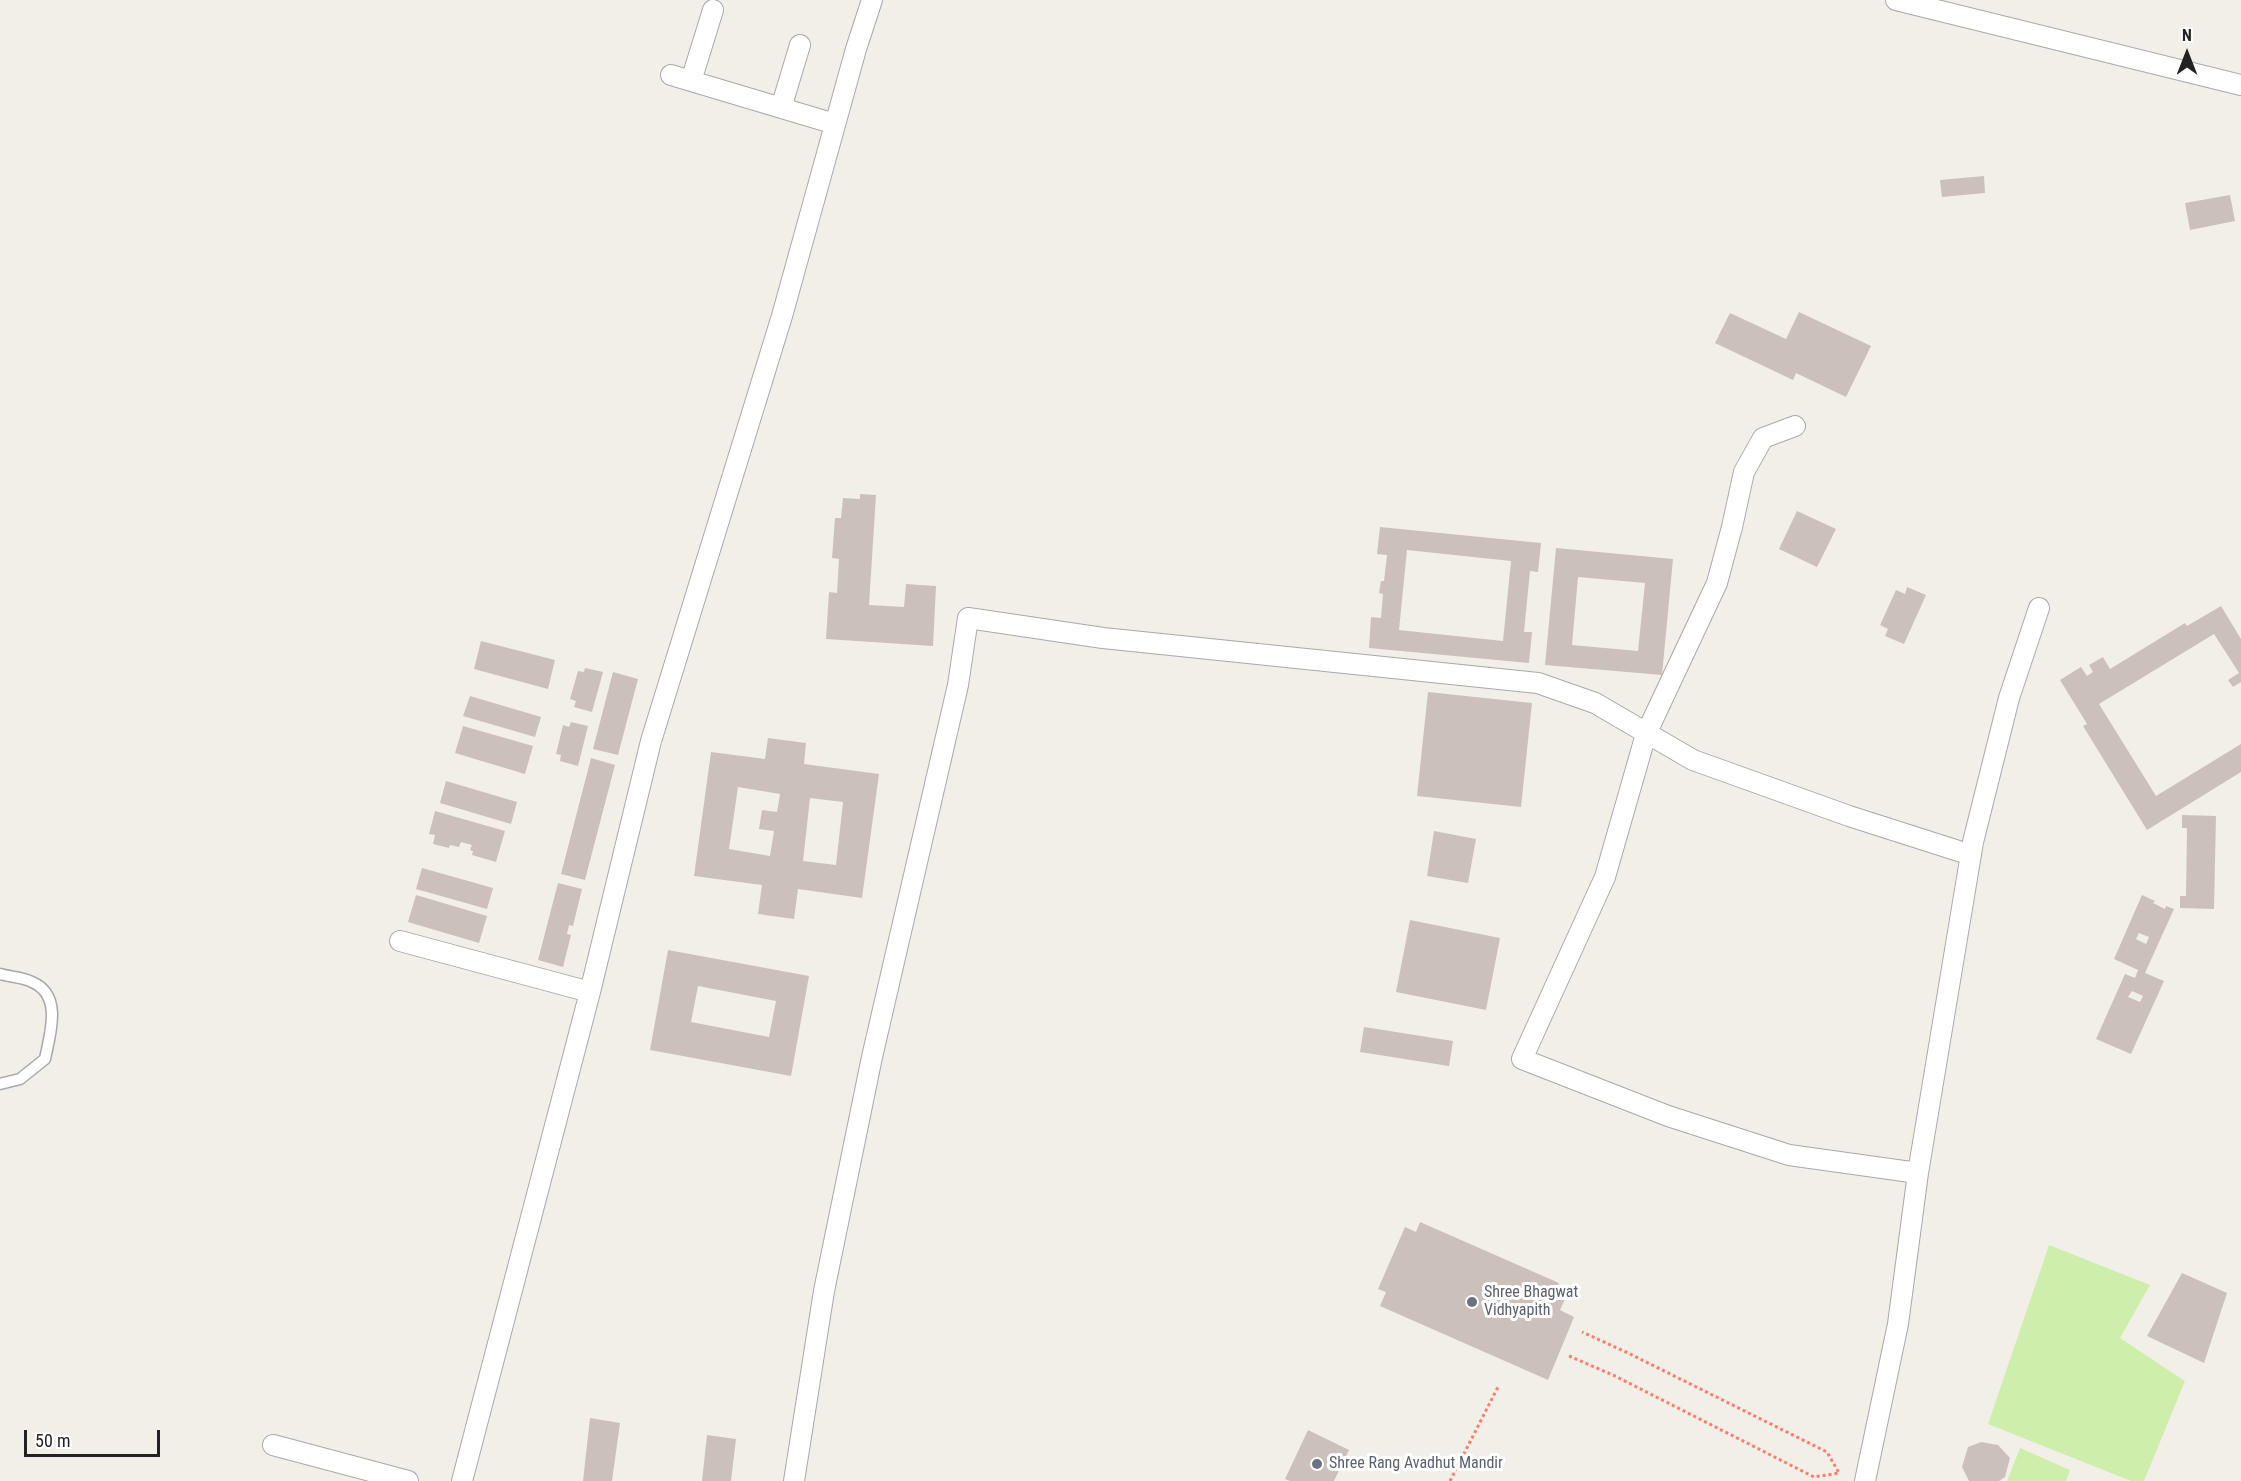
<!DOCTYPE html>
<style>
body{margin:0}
#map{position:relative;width:2241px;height:1481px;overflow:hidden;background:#f2efe8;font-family:"Roboto Condensed",sans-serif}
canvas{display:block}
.north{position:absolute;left:2157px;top:24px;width:60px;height:60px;-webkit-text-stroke:4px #fff;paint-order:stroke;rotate:0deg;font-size:16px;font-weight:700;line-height:24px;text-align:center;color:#222}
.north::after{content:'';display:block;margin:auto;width:21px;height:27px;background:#222;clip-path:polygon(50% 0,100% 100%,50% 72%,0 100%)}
.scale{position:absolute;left:24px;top:1430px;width:136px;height:27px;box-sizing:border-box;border:3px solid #222;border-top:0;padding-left:8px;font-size:18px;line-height:21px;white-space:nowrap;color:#222;-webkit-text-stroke:4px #fff;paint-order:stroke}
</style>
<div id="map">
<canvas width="2241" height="1481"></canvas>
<div class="north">N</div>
<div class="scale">50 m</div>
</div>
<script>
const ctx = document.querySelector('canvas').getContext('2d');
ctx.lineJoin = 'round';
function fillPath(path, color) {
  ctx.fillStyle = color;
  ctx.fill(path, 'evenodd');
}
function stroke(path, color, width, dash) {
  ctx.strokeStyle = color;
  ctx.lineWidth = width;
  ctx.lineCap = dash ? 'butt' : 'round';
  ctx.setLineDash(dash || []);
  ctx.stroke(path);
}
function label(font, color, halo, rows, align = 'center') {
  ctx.font = font + ' "Roboto Condensed",sans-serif';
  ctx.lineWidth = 6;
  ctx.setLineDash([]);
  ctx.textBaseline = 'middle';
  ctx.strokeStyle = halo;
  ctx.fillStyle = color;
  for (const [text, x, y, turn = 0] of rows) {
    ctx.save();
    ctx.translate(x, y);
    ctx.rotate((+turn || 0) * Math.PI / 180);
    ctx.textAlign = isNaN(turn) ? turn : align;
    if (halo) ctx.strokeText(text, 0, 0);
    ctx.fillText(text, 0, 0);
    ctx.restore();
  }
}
const grass = new Path2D(`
 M2049,1245L2150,1285L2120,1338L2185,1381L2144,1481H2131L1988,1424Z
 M2020,1448L2070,1470L2066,1481H2007Z`);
const building = new Path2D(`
 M1984,176L1985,193L1942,197L1940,180Z
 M2230,195L2235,221L2190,230L2185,203Z
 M1799,312L1871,346L1846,397L1796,373L1793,380L1715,343L1730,313L1786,339Z
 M860,494L876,495L869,605L904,607L906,584L936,586L933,646L826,639L829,592L837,593L839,559L832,558L835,518H841L843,498L860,499Z
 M1797,511L1836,529L1817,567L1779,549Z
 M1380,527L1541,543L1538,572L1530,571L1524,632H1532L1529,663L1369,648L1371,617L1381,618L1383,594L1379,593L1381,581H1384L1387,555L1377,554ZM1407,550L1511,561L1503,641L1399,630Z
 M1556,548L1673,559L1662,675L1545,665ZM1578,577L1645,583L1638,651L1572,645Z
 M1907,587L1926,595L1904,644L1885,636L1888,629L1880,625L1896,590L1905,594Z
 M2221,606L2241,639V682L2233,687L2228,680L2239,673L2214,634L2099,704L2156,796L2241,744V772L2147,830L2083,726L2087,724L2060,680L2081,667L2087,676L2093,672L2089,665L2103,657L2110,669L2185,623L2187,626Z
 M481,641L555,660L548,689L474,669Z
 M585,668L603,672L592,712L574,707L576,701L570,699L578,671L584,672Z
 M613,672L638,679L618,755L593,749Z
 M1428,692L1532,703L1521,807L1417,796Z
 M470,696L541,717L535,737L463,716Z
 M571,722L588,726L578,766L560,761L561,755L556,754L563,725L569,727Z
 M463,726L533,746L525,774L455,753Z
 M768,738L806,743L804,764L879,774L862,898L798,889L794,919L758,914L762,885L694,876L711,752L765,759ZM738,787L780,794L777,812L762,810L759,829L774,831L770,856L729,849ZM810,798L843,802L836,865L803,861Z
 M591,758L615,765L585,880L561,874Z
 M446,781L517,802L511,824L440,803Z
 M435,811L505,831L496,862L472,855L473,851L470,850L472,845L461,842L459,847L450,845L449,848L433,844L435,835L429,834Z
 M2182,815L2216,816L2214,909L2180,908V896H2186L2187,828H2182Z
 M1434,831L1476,839L1468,883L1427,876Z
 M422,868L493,888L487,909L416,889Z
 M558,883L582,889L573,926L569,925L567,934L571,935L563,967L538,960Z
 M416,895L487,916L479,943L408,922Z
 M2142,895L2155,901L2153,903L2165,909L2166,906L2174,909L2145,973L2164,981L2131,1054L2096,1039L2125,974L2135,978L2138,970L2114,959ZM2139,933L2149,937L2146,944L2136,939ZM2132,991L2143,996L2140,1002L2128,997Z
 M1410,920L1500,938L1486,1010L1396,992Z
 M668,950L809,976L791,1076L650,1050ZM698,986L776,1001L769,1037L691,1022Z
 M1364,1027L1453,1041L1449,1066L1360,1052Z
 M1420,1222L1559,1283L1554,1294L1565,1299L1560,1310L1574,1317L1548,1380L1380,1306L1386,1292L1378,1289L1405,1227L1416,1232Z
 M2182,1273L2227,1293L2204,1363L2147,1336Z
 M590,1418L620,1423L612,1481H583Z
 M1308,1430L1349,1450L1334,1481H1290L1285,1479Z
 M707,1435L736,1439L731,1481H702Z
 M1981,1442L1998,1445L2010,1458L2005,1477L1999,1481H1969L1962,1467L1968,1447Z`);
const path = new Path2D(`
 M1569,1356L1615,1376L1814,1477L1839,1473L1827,1452L1628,1353L1582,1332
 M1450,1481L1498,1387`);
const lane = new Path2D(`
 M0,974C10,977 23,977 32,982C63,995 50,1034 45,1059L20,1079L0,1084`);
const street = new Path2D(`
 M1896,0L2241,85
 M671,75L835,124
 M691,81L713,10
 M781,108L800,45
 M1795,426L1763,438L1744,472L1732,527L1717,583L1646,734L1605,877L1522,1059L1668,1116L1789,1155L1918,1173
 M400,941L590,992L651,741L782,316L856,49L872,0
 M273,1445L408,1481
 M462,1481L590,992
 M794,1481L824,1291L872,1057L958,685L968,618L1103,638L1538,683L1595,703L1693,760L1849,816L1971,855
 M1865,1481L1898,1324L1918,1173L1973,842L2009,698L2039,608`);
const markers = [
 [1472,1302,6,"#6b7280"],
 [1317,1464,6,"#6b7280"]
];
const worshipNames = [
 ["Shree Bhagwat",1484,1293],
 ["Vidhyapith",1484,1311],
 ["Shree Rang Avadhut Mandir",1329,1464]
];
fillPath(grass, '#cdefab');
fillPath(building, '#cbc1ba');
stroke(lane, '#a9a9a9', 13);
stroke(street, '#a9a9a9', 22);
stroke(path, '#ff7b6c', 3, [3, 3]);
stroke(lane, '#fff', 10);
stroke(street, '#fff', 20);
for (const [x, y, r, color] of markers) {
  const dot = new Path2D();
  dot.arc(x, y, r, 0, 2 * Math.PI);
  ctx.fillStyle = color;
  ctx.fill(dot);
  stroke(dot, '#fff', 2);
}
label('16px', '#5b616d', '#fff', worshipNames, 'left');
</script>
